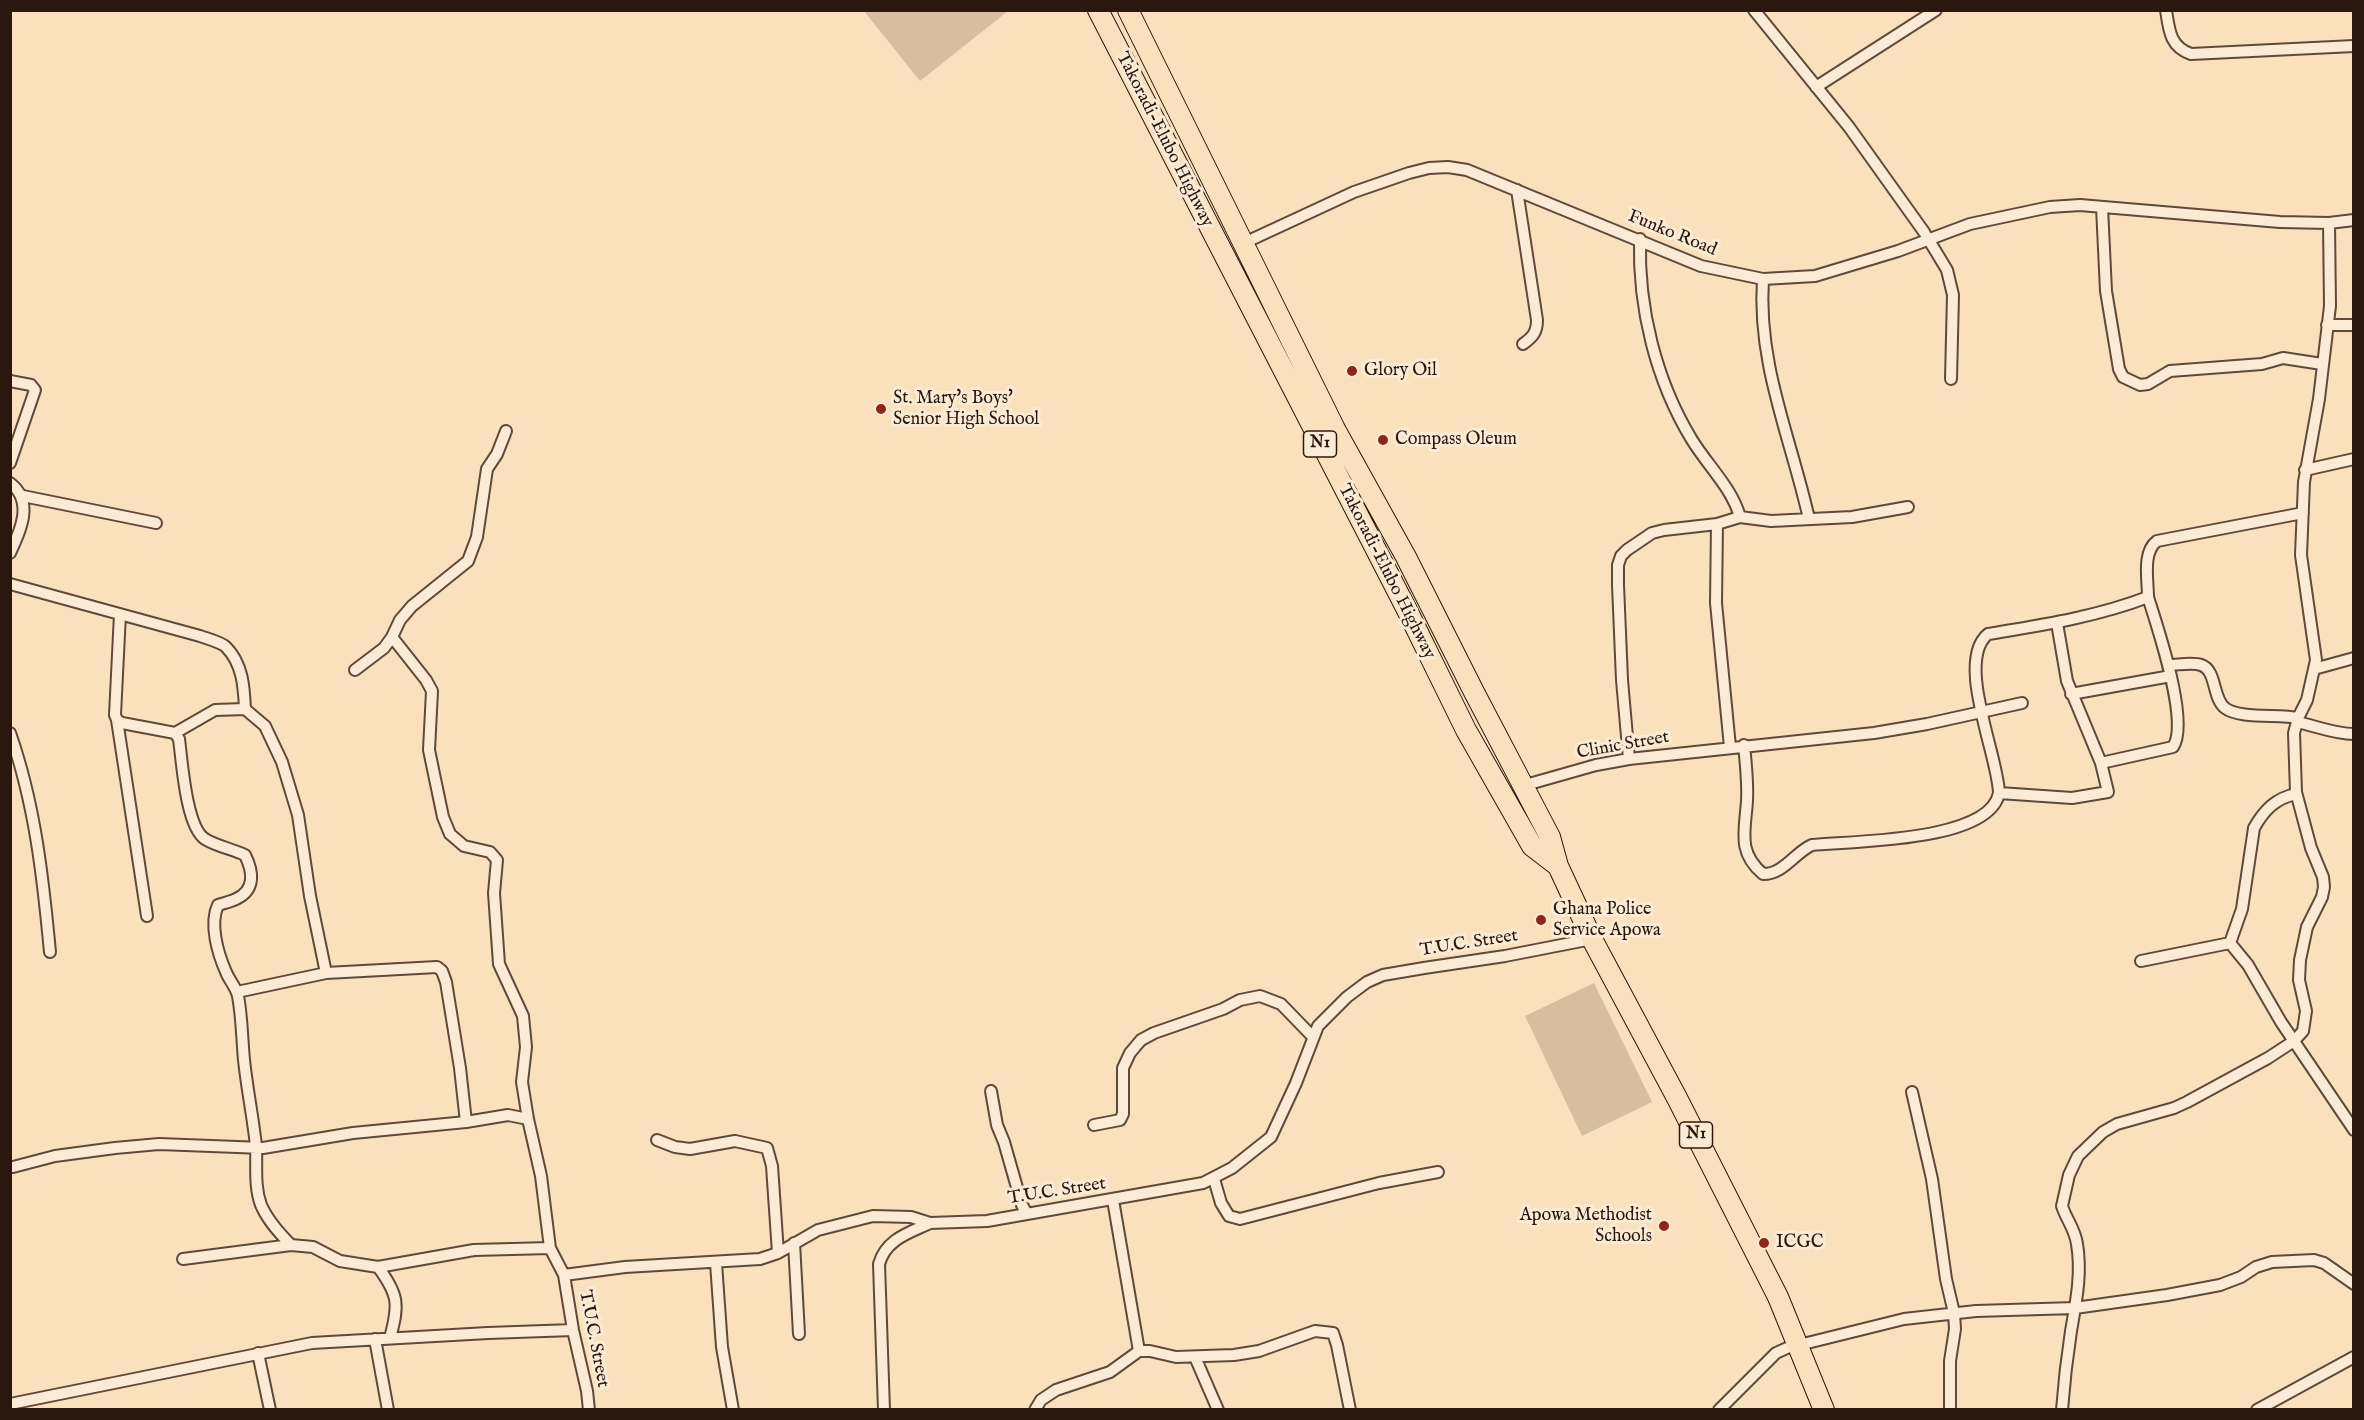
<!DOCTYPE html>
<style>
body{margin:0}
#map{position:relative;width:2364px;height:1420px;overflow:hidden;background:#fae0bd;font-family:"IM FELL English",serif}
canvas{display:block}
.frame{position:absolute;inset:0;border:12px solid #2a180f;pointer-events:none}
</style>
<div id="map">
<canvas width="2364" height="1420"></canvas>
<div class="frame"></div>
</div>
<script>
const ctx = document.querySelector('canvas').getContext('2d');
ctx.lineJoin = 'round';
function fillPath(path, color) {
  ctx.fillStyle = color;
  ctx.fill(path, 'evenodd');
}
function stroke(path, color, width, dash) {
  ctx.strokeStyle = color;
  ctx.lineWidth = width;
  ctx.lineCap = dash ? 'butt' : 'round';
  ctx.setLineDash(dash || []);
  ctx.stroke(path);
}
function label(font, color, halo, rows, align = 'center') {
  ctx.font = font + ' "IM FELL English",serif';
  ctx.lineWidth = 6;
  ctx.setLineDash([]);
  ctx.textBaseline = 'middle';
  ctx.strokeStyle = halo;
  ctx.fillStyle = color;
  for (const [text, x, y, turn = 0] of rows) {
    ctx.save();
    ctx.translate(x, y);
    ctx.rotate((+turn || 0) * Math.PI / 180);
    ctx.textAlign = isNaN(turn) ? turn : align;
    if (halo) ctx.strokeText(text, 0, 0);
    ctx.fillText(text, 0, 0);
    ctx.restore();
  }
}
const green = new Path2D(`
 M864,11H1008L920,81Z
 M1594,983L1652,1102L1582,1136L1525,1016Z`);
const street = new Path2D(`
 M1754,10L1849,127L1924,232L1947,270L1953,295L1951,379
 M2166,10C2169,30 2170,47 2191,54L2354,46
 M1816,87L1936,10
 M1517,190L1537,320C1537,332 1533,337 1523,344
 M2102,207L2106,291L2119,369L2123,377L2140,385L2148,384L2170,371L2262,364L2283,358L2322,364
 M1640,239C1638,308 1656,381 1692,440C1708,466 1732,488 1740,517
 M1244,243L1354,192L1409,173L1429,168L1448,167L1467,170L1701,266L1763,279L1815,276L1898,251L1970,224L2050,207L2080,205L2280,222L2329,223L2354,220
 M1763,279C1757,364 1791,438 1809,519
 M2327,325H2354
 M10,381L31,385L35,390L10,463
 M2305,470L2354,459
 M10,483C34,501 21,530 10,553
 M23,496L156,523
 M1717,524L1716,603L1730,747
 M10,584L200,636C208,639 221,642 226,647C243,664 244,688 245,709
 M120,614L115,715L117,720L122,723L175,733L179,739C182,761 186,827 205,839C216,846 232,849 245,855C253,871 256,890 236,899C230,902 224,903 218,905C209,924 218,954 226,972C229,980 236,987 238,996C242,1017 242,1039 244,1060C247,1089 253,1117 256,1146C257,1166 254,1186 261,1205C268,1221 279,1233 291,1245
 M392,637L426,680L432,691L429,750L443,817L450,834L464,846L490,852L497,860L494,893L499,964L523,1016L526,1047L522,1082L528,1119L541,1176L550,1248L564,1275L573,1330L587,1391L589,1410
 M2169,665C2178,665 2192,662 2201,665C2217,670 2212,698 2225,708C2239,719 2279,714 2298,718
 M2314,669L2354,658
 M355,670L384,648L392,637L400,620L412,606L468,561L477,537L487,469L497,454L506,431
 M2071,694L2171,676
 M117,720L147,916
 M2297,722C2316,726 2334,734 2354,734
 M10,733C35,804 43,878 50,952
 M175,733L215,710L245,709L265,726L282,762L298,815L310,896L326,973
 M1744,745C1746,764 1748,783 1747,801C1745,831 1737,852 1763,874C1784,874 1794,853 1812,845C1853,841 1990,842 1999,793C1998,755 1955,661 1988,634C2042,625 2096,617 2148,597C2148,580 2142,552 2157,541L2303,513
 M1629,759L1622,680L1618,585V565L1621,556L1627,550L1652,533L1664,530L1717,524L1740,517L1771,521L1852,517L1908,507
 M2101,763L2173,747C2190,722 2157,626 2148,597
 M1522,786L1596,765L1629,759L1874,733L1927,724L2022,703
 M1999,793L2072,798L2108,792L2101,763L2067,681L2057,623
 M2296,794C2276,798 2264,810 2254,828L2242,909L2230,943L2248,965L2281,1022L2354,1130
 M2141,961L2230,943
 M237,992L326,973L437,967L442,971L446,982L460,1068L466,1122
 M991,1091L997,1125L1004,1142L1022,1205L1027,1214
 M1912,1092L1932,1179L1946,1279L1954,1313L1955,1329L1950,1361V1410
 M1094,1125L1120,1120L1123,1114V1068L1130,1053L1141,1040L1154,1033L1223,1009L1240,1000L1260,996L1281,1004L1313,1037
 M657,1140L675,1147L690,1149L735,1141L767,1148L772,1166L778,1253
 M13,1167L55,1156L115,1148L159,1144L263,1148L353,1133L466,1122L508,1115L528,1119
 M1214,1179L1221,1203L1229,1216L1240,1219L1379,1183L1438,1172
 M1113,1200L1139,1351
 M794,1243L799,1334
 M183,1259L291,1245L313,1247L340,1261L378,1267L474,1250L550,1248
 M716,1263L722,1347L733,1410
 M378,1267C399,1295 399,1305 390,1338
 M564,1275L625,1267L760,1259L778,1253L818,1230L873,1216L911,1217L930,1223L987,1221L1203,1183L1232,1168L1271,1137L1296,1083L1318,1026L1347,997L1367,982L1383,975L1424,968L1505,956L1592,939
 M375,1339L388,1410
 M258,1353L270,1410
 M1195,1357L1218,1410
 M10,1404L312,1343L488,1333L573,1330
 M884,1410L879,1264C886,1239 909,1233 930,1223
 M1035,1410L1041,1400L1056,1390L1110,1372L1139,1351H1150L1176,1357L1234,1355L1259,1351L1315,1331L1333,1333L1337,1345L1350,1410
 M1719,1410L1776,1353L1787,1348L1904,1319L1976,1311L2075,1308L2167,1295L2220,1285L2241,1277L2256,1267L2272,1262L2314,1260L2324,1263L2354,1284
 M2062,1410C2064,1383 2067,1357 2071,1331C2076,1302 2082,1274 2077,1244C2075,1229 2066,1219 2062,1206L2069,1175L2078,1156L2103,1132L2117,1124L2174,1108L2187,1102L2268,1058L2294,1041L2303,1031L2306,1011L2299,980L2300,960L2307,927L2322,897L2324,887L2323,877L2311,848L2296,792L2294,733L2298,718L2307,700L2316,660L2301,555L2304,482L2319,399L2330,306L2329,223
 M2257,1410L2354,1357`);
const highway = new Path2D(`
 M1098,10L1406,608L1466,730L1532,846L1558,866
 M1128,10L1335,429L1406,557L1474,692L1550,837L1558,866L1592,939L1677,1098L1778,1297L1824,1410`);
const markers = [
 [1352,371,6,"#8f2418"],
 [881,409,6,"#8f2418"],
 [1383,440,6,"#8f2418"],
 [1541,920,6,"#8f2418"],
 [1664,1226,6,"#8f2418"],
 [1764,1243,6,"#8f2418"]
];
const shields = [
 [1320,444,33],
 [1696,1135,33]
];
const shieldNames = [
 ["N1",1320,444],
 ["N1",1696,1135]
];
const streetNames = [
 ["Takoradi-Elubo Highway",1164,140,63],
 ["Funko Road",1672,234,22],
 ["Takoradi-Elubo Highway",1386,572,63],
 ["Clinic Street",1623,746,-10],
 ["T.U.C. Street",1469,944,-9],
 ["T.U.C. Street",1057,1192,-9],
 ["T.U.C. Street",593,1339,79]
];
const poiNames = [
 ["Glory Oil",1364,371],
 ["St. Mary's Boys'",893,399],
 ["Senior High School",893,420],
 ["Compass Oleum",1395,440],
 ["Ghana Police",1553,910],
 ["Service Apowa",1553,931],
 ["Apowa Methodist",1652,1216,"right"],
 ["Schools",1652,1237,"right"],
 ["ICGC",1776,1243]
];
fillPath(green, '#d7be9f');
stroke(street, '#5e4a3a', 14);
stroke(highway, '#2a180f', 22);
stroke(street, '#fcebd4', 10);
stroke(highway, '#fae0bd', 20);
for (const [x, y, r, color] of markers) {
  const dot = new Path2D();
  dot.arc(x, y, r, 0, 2 * Math.PI);
  ctx.fillStyle = color;
  ctx.fill(dot);
  stroke(dot, '#fcebd4', 2);
}
for (const [x, y, w] of shields) {
  const box = new Path2D();
  box.roundRect(x - w / 2, y - 13, w, 26, 4.5);
  ctx.fillStyle = '#fcebd4';
  ctx.fill(box);
  stroke(box, '#2a180f', 1.5);
}
label('bold 16px', '#2a180f', null, shieldNames);
label('18px', '#2a180f', '#fcebd4', streetNames);
label('18px', '#2a180f', '#fcebd4', poiNames, 'left');
</script>
